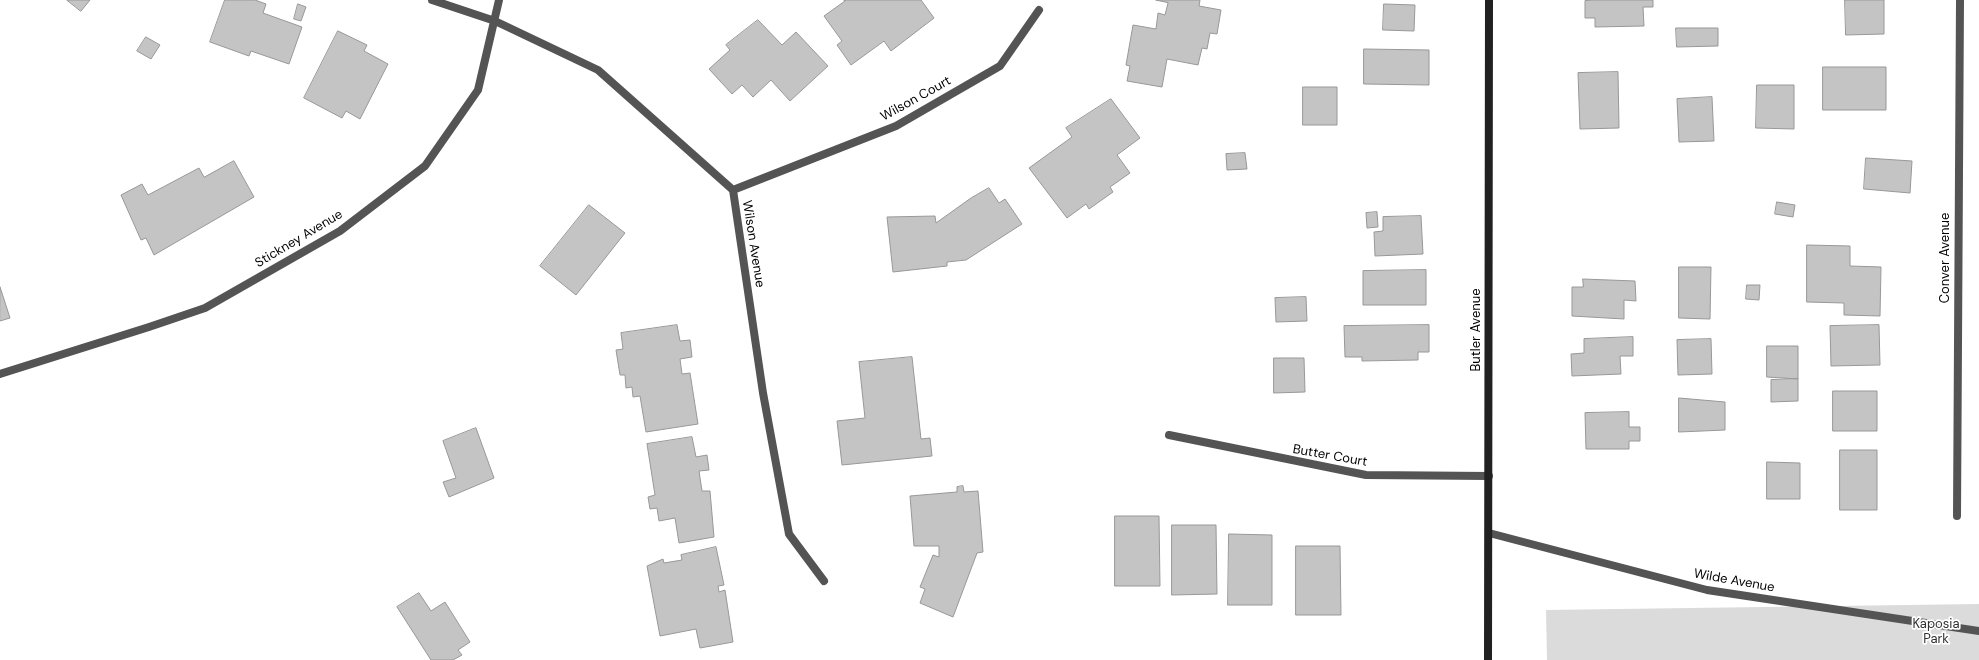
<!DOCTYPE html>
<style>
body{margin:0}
canvas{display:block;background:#fff}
</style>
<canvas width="1979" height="660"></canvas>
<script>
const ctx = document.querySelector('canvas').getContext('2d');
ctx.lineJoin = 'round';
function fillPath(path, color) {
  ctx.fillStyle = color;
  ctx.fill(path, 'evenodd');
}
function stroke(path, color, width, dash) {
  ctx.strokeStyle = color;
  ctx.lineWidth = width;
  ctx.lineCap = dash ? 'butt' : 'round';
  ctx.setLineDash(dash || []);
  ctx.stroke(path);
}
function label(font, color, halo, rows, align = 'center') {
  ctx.font = font + ' "DM Sans",sans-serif';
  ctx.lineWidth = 3.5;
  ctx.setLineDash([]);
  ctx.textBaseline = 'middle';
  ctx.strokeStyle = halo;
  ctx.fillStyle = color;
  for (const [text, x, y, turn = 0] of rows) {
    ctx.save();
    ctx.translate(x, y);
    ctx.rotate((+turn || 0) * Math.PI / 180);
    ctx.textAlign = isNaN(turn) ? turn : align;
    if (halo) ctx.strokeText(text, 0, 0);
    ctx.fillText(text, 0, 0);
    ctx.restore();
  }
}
const green = new Path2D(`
 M1979,604V660H1547L1546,610Z`);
const building = new Path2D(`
 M67,0H90L81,11Z
 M225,0H255L266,4L263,13L302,27L289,64L251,51L249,56L210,42Z
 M844,0H921L934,18L891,51L884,41L851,65L837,45L842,41L824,16L845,1Z
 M1156,0H1200L1199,6L1221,10L1217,34L1210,33L1207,49L1202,48L1198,65L1167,59L1162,87L1127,81L1130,66L1126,65L1133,25L1156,29L1158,13L1165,15L1168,3Z
 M1595,0H1653V7H1643L1644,26L1595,27V18H1585V1Z
 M1845,0H1884V34L1846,35Z
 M298,4L306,7L301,21L294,19Z
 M1384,4L1415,5L1414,31L1383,30Z
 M758,20L782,45L796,32L828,66L790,101L771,80L753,97L742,85L732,94L709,69L730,50L726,45Z
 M1676,28H1718V46L1677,47Z
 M338,31L367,45L364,51L388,64L360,119L346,111L342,118L304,98Z
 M146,37L160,45L151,59L137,51Z
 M1364,49L1429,50V85L1364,84Z
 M1823,67H1886V110H1823Z
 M1618,72L1619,128L1580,129L1578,73Z
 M1757,85H1794V129L1756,128Z
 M1303,87H1337V125H1303Z
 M1712,97L1714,141L1679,142L1677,99Z
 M1111,99L1140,138L1117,155L1130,173L1110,187L1113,192L1089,209L1086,204L1067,218L1029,168L1072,137L1066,128Z
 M1245,153L1247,169L1227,170L1226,154Z
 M1866,158L1912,161L1910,193L1864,189Z
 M234,161L254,197L154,255L146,238L141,240L121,195L142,184L148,195L199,168L204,177Z
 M989,188L999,203L1005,199L1022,224L966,260L947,262V266L893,272L887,217L935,216L936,223L971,198Z
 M1777,202L1795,205L1793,217L1775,214Z
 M589,205L625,233L576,295L540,266Z
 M1377,212L1378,227L1367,228L1366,213Z
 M1421,216L1423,254L1375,256L1374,232L1383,231V217Z
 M1807,245L1850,246V266L1881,267L1880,316L1844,315V303L1807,302Z
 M1679,267H1711L1710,319L1679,318Z
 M1426,270V305H1363V271Z
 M1583,279L1635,281L1636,301L1624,300V319L1572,316V287H1583Z
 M1747,285H1760L1759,300L1746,299Z
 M0,287L10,318L0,321Z
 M1306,297L1307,321L1276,322L1275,298Z
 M677,325L680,341L690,340L692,357L680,359L682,374L690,373L698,424L646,432L640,396L633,397L632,387L626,388L625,375H620L616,350L623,349L621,333Z
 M1429,325V352H1418V360L1362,361V357H1345L1344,326Z
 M1879,325L1880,365L1831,366L1830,326Z
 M1633,337V356H1620L1621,374L1572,376L1571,354L1584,353V339Z
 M1711,339L1712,374L1678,375L1677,340Z
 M1767,346H1798V379L1767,377Z
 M912,357L921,439L930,438L932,456L842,465L837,421L865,418L859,362Z
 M1274,358H1304L1305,392L1274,393Z
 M1798,379V401L1771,402V380Z
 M1833,391H1877V431H1833Z
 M1679,398L1725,402V430L1679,432Z
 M1629,412V427H1640V441H1629V449H1586L1585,413Z
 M476,428L494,478L449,497L443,482L456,478L443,441Z
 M692,437L696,457L707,455L709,470L699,471L702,491H710L714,537L679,543L675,518L659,521L657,508L650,509L648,497L655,495L647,444Z
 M1840,450H1877V510H1840Z
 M1767,462L1800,463V499H1767Z
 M963,486L964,492L978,491L983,552L977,553L953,617L920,603L925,589L920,587L933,555L939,557V546H914L910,496L957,492V487Z
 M1115,516H1159L1160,586H1115Z
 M1172,525H1216L1217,594L1172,595Z
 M1229,534L1272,535V605H1228Z
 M1296,546H1340L1341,615H1296Z
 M716,547L724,585L718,586L719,592L725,590L733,642L700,648L696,629L660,636L647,566L663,559L664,563L682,560L681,555Z
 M419,593L431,611L445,602L470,642L458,650L462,655L453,660H431L397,607Z`);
const street = new Path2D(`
 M432,0L495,21L598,70L733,190L763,393L789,534L824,581
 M733,190L896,126L1000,66L1039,10
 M0,374L149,327L205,308L340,231L425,166L478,90L499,0
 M1169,435L1366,475L1489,476
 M1957,516L1960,0
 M1489,533L1707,590L1979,631`);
const secondary = new Path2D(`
 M1488,660L1489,0`);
const streetNames = [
 ["Wilson Court",916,99,-29],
 ["Stickney Avenue",299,239,-31],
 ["Wilson Avenue",753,244,81],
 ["Conver Avenue",1946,258,-90],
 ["Butler Avenue",1477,330,-90],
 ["Butter Court",1330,456,10],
 ["Wilde Avenue",1734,581,10]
];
const parkNames = [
 ["Kaposia",1936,625],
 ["Park",1936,640]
];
fillPath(green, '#dbdbdb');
fillPath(building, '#c4c4c4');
stroke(building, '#989898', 1);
stroke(street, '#545454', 8);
stroke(secondary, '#212121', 8);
label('13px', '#000', '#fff', streetNames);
label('13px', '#323232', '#fff', parkNames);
</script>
